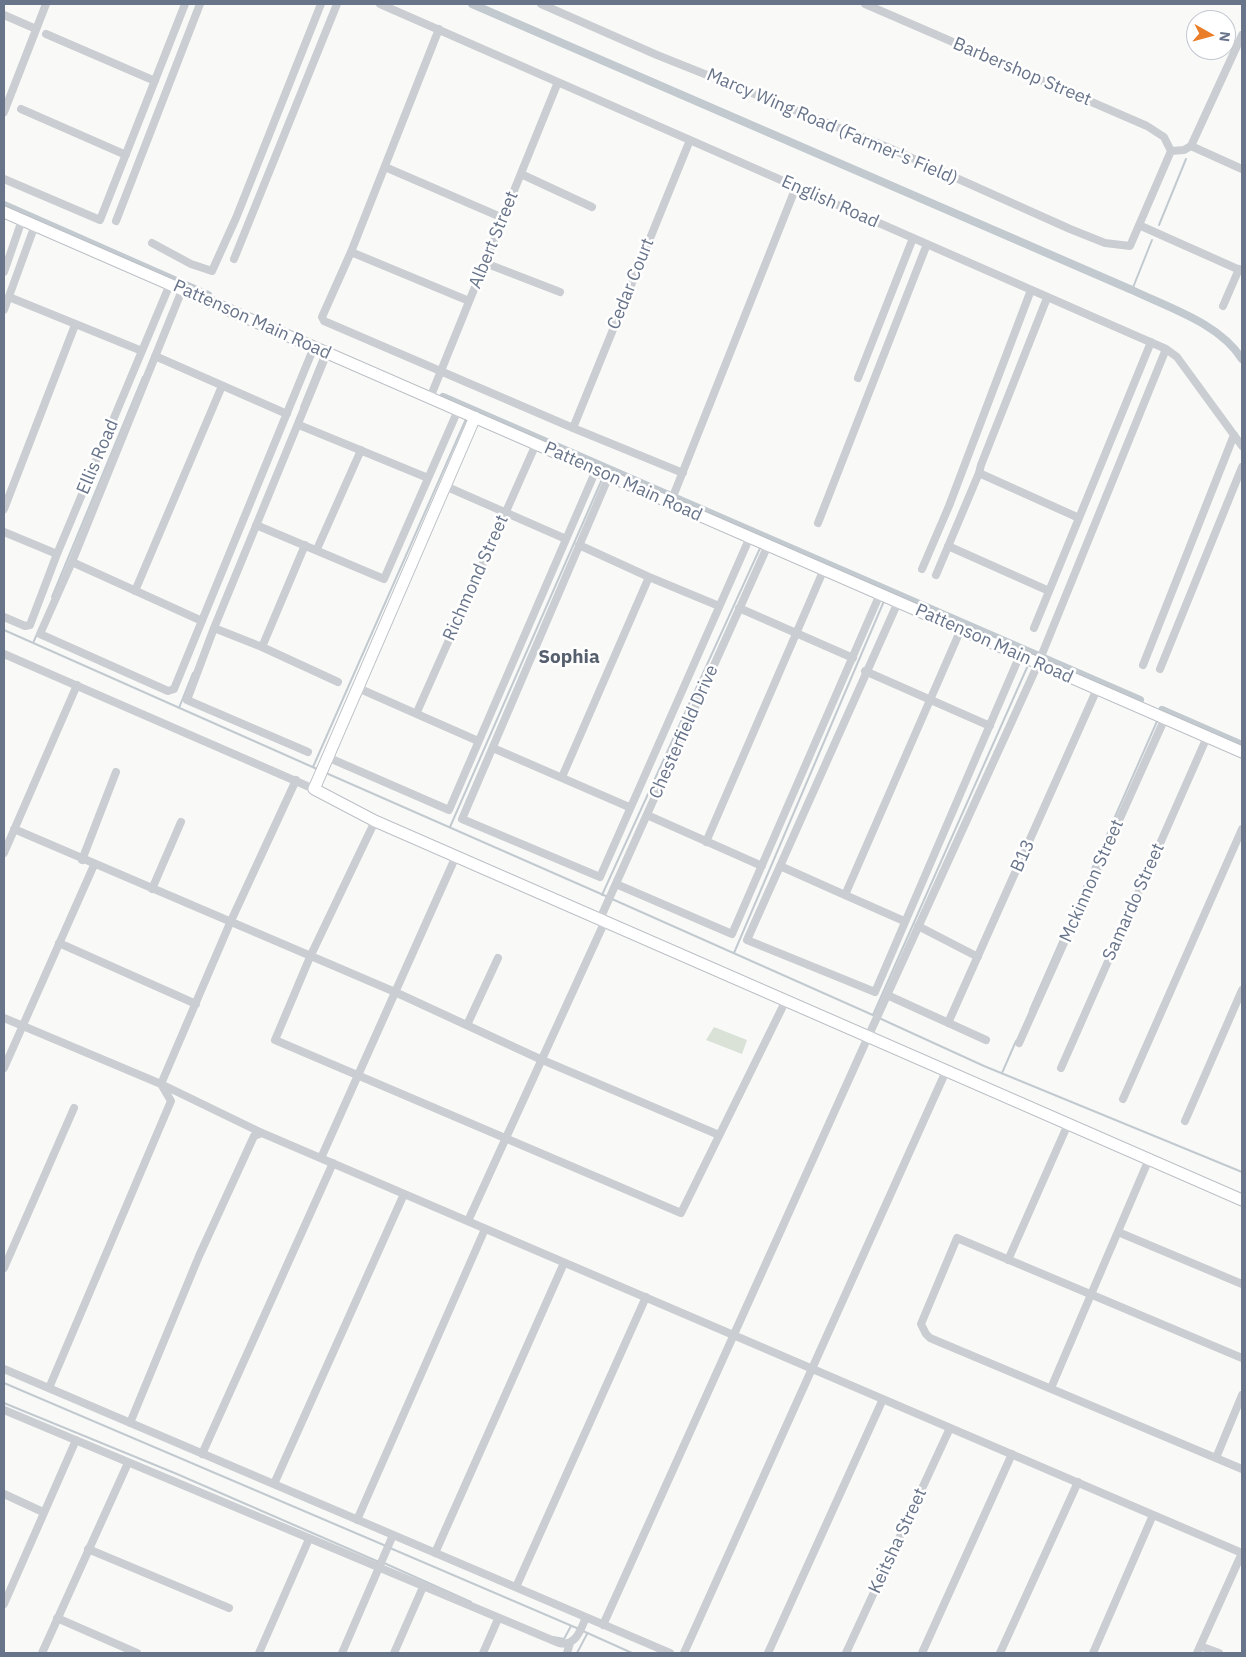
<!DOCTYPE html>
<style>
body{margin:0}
#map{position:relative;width:1246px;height:1657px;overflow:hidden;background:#f9faf8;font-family:"IBM Plex Sans",sans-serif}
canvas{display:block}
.frame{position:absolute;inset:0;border:5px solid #68748a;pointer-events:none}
.north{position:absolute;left:1186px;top:10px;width:50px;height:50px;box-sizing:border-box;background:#fff;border:1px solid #c3c7d0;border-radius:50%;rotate:97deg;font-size:14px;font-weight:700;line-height:20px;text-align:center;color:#68748a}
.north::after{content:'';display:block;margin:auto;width:18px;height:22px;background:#e97d28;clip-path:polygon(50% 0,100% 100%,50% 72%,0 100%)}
</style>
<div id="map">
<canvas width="1246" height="1657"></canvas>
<div class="frame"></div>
<div class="north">N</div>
</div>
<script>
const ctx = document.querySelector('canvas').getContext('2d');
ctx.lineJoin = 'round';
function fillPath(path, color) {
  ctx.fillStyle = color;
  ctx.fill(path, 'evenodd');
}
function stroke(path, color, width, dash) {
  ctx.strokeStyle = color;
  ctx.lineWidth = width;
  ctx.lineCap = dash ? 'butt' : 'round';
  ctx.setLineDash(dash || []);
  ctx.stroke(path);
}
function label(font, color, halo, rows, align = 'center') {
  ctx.font = font + ' "IBM Plex Sans",sans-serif';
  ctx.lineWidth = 5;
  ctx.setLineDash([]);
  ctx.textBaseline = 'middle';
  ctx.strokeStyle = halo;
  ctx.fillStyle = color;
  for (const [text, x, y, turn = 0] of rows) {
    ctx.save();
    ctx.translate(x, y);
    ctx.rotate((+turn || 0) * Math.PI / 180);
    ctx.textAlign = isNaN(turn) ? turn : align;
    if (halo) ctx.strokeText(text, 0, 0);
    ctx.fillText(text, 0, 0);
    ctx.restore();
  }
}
const green = new Path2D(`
 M714,1027L747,1040L742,1054L706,1040Z`);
const stream = new Path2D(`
 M1159,225L1186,159
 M1132,290L1152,240
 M301,407L322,355
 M52,597L143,377
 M4,630L317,769
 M33,643L37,634
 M179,708L193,673
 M313,767L466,419
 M326,773L608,897
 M450,827L603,477
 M602,895L761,546
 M612,899L875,1016
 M734,953L884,601
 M1030,1010L1158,719
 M873,1015L1029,663
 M879,1018L984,1066L1242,1172
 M1002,1073L1016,1041
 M4,1383L386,1546
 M4,1403L177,1474L379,1562
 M390,1548L579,1629
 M384,1563L471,1602
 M583,1631L632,1653
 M553,1637L564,1639L571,1626
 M577,1653L587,1634`);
const canal = new Path2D(`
 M472,4L1132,290C1169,308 1219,323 1242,359
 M4,205L208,295
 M443,397L1140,700
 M1162,710L1242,745`);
const street = new Path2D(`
 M380,4L1166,349L1177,357L1242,446
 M541,4L657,55L887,147L1070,229L1105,243L1130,246L1171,151
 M865,4L1147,126L1164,137L1171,151
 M4,15L36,29
 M439,29L351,252L322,317L324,321L573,428L683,473
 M46,34L155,81
 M21,109L126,155
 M4,112L46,4
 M1191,146L1242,169
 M1171,151L1184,150L1191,146L1242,35
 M385,167L503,218
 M521,174L592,207
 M4,179L100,220L185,4
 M116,221L200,4
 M1141,226L1242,271
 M152,243L191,264L212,271L236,218L321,4
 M351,252L469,301
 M234,259L337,4
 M485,263L560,292
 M4,272L22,220
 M182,290L72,562L40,634L168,691L174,689L314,347
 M9,297L142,351
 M1223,306L1239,269
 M4,310L35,225
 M155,356L287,414
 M858,378L913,238
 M430,398L558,82
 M299,425L428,478
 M573,428L690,140
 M979,473L1079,518
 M609,476L462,819L600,877L750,537
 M445,486L566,539
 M670,504L796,187
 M4,509L75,325
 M818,523L927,244
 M256,525L384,579L458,410
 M4,532L57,554
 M579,545L649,577L719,606
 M948,546L1049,591
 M317,549L361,450
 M72,562L202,621
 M922,569L949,506L1031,290
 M936,575L979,473L981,465L1047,298
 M135,591L222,386
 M898,602L747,940L875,992L1020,655
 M739,608L853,658
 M4,617L25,626L30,625L57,554L170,284
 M214,628L262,647L338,682
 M1034,628L1151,342
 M262,647L305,545
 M4,654L314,789
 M1143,665L1234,435
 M1160,669L1242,467
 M865,671L990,726
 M358,688L478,741
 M417,712L536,444
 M493,748L629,807
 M308,752L187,700L214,628L327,353
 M327,757L449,810L596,470
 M562,777L649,577
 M647,815L762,866
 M375,821L310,957L275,1040L681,1213L786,1000
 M14,829L395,992L540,1059L719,1135
 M706,842L824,569
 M4,853L77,685
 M82,860L116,772
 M780,866L845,895
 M616,884L732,934L880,594
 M152,889L181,822
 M600,919L768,545
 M904,921L845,895L961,629
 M918,926L978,957
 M59,943L196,1004
 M887,995L986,1040
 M4,1018L161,1084L262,1133L1242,1553
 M948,1023L1097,689
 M467,1025L498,958
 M1019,1043L1165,718
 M4,1068L94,865
 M1061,1068L1207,737
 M1123,1099L1242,829
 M1185,1121L1242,990
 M321,1158L456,856
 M468,1221L605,921
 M1118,1232L1242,1284
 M1008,1260L1068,1124
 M4,1268L74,1108
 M1242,1358L957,1238L921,1324L926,1334L930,1338L1242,1469
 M4,1369L670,1653
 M49,1388L171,1101L161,1084L230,923L296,780
 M1051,1388L1149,1159
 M4,1410L559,1643C576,1647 581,1629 586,1617
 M130,1423L199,1256L254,1136L262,1133
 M202,1454L333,1163
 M1216,1458L1242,1395
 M274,1484L404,1194
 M4,1494L43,1512
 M357,1520L485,1229
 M88,1549L229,1608
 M435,1553L564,1263
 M516,1587L646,1297
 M4,1604L76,1440
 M57,1618L137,1653
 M603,1625L868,1037L1038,664L1166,349
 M1200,1646L1219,1653
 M42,1653L128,1463
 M259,1653L309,1539
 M342,1653L393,1535
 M394,1653L423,1587
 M483,1653L498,1619
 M567,1653L570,1643
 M684,1653L946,1071
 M768,1653L883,1399
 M846,1653L950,1428
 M922,1653L1012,1454
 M1000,1653L1078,1482
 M1093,1653L1153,1515
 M1197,1653L1242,1553`);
const secondary = new Path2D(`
 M4,212L1242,752
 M475,417L314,789L375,821L1242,1200`);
const streetNames = [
 ["Barbershop Street",1022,72,23],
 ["Marcy Wing Road (Farmer's Field)",832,127,23],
 ["English Road",830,202,24],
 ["Albert Street",494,240,-68],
 ["Cedar Court",631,284,-68],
 ["Pattenson Main Road",252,320,24],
 ["Ellis Road",98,457,-67],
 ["Pattenson Main Road",623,482,24],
 ["Richmond Street",476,578,-66],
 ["Pattenson Main Road",994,644,24],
 ["Chesterfield Drive",684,732,-66],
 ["B13",1023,856,-66],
 ["Mckinnon Street",1092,881,-66],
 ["Samardo Street",1134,902,-66],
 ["Keitsha Street",898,1541,-65]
];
const neighbourhoodNames = [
 ["Sophia",569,658]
];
fillPath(green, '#dae2d8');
stroke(stream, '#c2cad0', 2);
stroke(canal, '#c2cad0', 8);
stroke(secondary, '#bcc0c6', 13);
stroke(street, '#cacdd1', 8);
stroke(secondary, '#fff', 11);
label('18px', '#68748a', '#fff', streetNames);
label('bold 19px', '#565f6e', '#fff', neighbourhoodNames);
</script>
